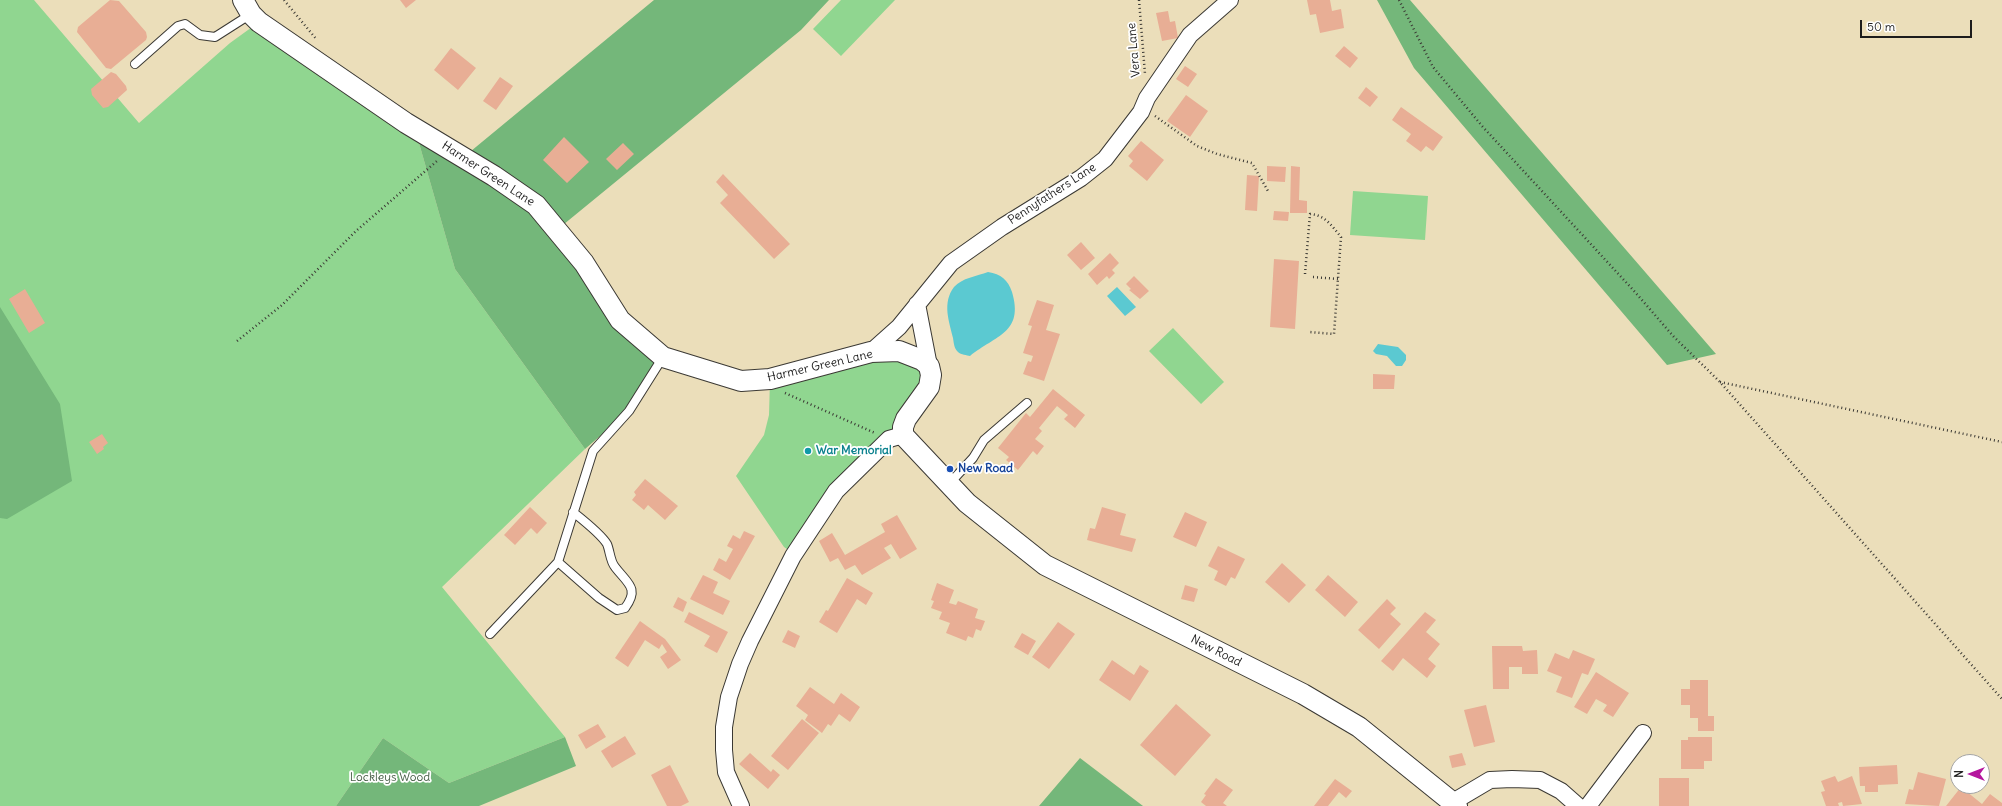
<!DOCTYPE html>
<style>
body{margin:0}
#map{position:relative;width:2002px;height:806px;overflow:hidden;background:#ebdeba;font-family:Delius,sans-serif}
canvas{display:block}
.north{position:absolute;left:1950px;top:754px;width:40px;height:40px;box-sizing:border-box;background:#fff;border:1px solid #a4a4a4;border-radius:50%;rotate:270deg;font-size:11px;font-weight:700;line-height:16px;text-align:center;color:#1c1c1c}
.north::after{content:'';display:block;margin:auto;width:14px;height:18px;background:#b5179e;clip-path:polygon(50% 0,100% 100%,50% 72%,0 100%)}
.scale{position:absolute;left:1860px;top:20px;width:112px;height:18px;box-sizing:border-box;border:2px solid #1c1c1c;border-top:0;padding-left:5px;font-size:12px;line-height:14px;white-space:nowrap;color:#1c1c1c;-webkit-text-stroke:3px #fff;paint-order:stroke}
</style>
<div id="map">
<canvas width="2002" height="806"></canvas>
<div class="north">N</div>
<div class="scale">50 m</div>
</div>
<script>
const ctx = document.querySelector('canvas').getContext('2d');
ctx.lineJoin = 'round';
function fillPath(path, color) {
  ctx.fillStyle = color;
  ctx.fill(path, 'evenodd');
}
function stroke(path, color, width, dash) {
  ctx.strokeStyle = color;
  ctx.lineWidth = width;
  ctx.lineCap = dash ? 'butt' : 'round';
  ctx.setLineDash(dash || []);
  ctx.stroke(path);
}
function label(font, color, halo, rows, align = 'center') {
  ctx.font = font + ' Delius,sans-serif';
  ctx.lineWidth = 3.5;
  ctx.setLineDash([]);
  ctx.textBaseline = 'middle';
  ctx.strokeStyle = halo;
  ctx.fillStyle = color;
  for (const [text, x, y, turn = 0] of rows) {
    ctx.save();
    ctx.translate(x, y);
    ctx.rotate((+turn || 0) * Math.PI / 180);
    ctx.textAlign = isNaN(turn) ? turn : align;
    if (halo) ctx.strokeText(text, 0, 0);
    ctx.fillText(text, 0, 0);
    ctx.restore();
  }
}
const green = new Path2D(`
 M0,0H34L139,123L230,43L259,22L415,129L455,269L585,449L442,587L565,737L449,783L383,738L336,806H0Z
 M841,0H895L841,56L813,29Z
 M1353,191L1428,196L1425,240L1350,235Z
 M1173,328L1224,382L1201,404L1149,351Z
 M871,352L929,366L889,439L794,554L784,547L736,476L764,435L769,415L770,379Z`);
const forest = new Path2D(`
 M654,0H829L801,30L558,229L663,357L629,411L585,449L455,269L415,129L465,156Z
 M1377,0H1410L1716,354L1667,365L1414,68Z
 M0,307L60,404L72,481L7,519L0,518Z
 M565,737L576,766L479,806H336L383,738L449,783Z
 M1080,758L1143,806H1039Z`);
const water = new Path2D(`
 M988,272C1001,274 1008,280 1012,292C1024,333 996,335 970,356C967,355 961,355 958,352C954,348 954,344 953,338C949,321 942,303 954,287C962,278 977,276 988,272Z
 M1117,287L1136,307L1125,316L1107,296Z
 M1378,344L1398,347L1406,355V360L1402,366H1396L1387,356L1376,354L1373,351Z`);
const building = new Path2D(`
 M110,0L119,1L146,32L147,37L146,40L111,69L106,68L77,32L78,27Z
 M400,0H416L406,8Z
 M1307,0H1330L1332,11L1341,9L1344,28L1320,33L1316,14L1310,15Z
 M1168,11L1170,22L1175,21L1178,38L1162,41L1156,13Z
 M1344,46L1358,58L1350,68L1335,56Z
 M451,48L476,68L458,90L434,70Z
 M1185,66L1197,74L1188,87L1176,79Z
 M111,72L116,74L126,86L127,90L108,107L103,108L92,95L91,89Z
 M500,77L513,86L496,110L483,101Z
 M1366,87L1378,97L1370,107L1358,98Z
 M1186,95L1208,111L1190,137L1167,121Z
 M1401,107L1443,137L1433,151L1426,146L1421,152L1406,141L1411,134L1392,120Z
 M564,137L589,162L567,183L543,160Z
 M1141,141L1164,160L1147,181L1129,166L1133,161L1128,156Z
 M623,143L634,154L617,170L606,159Z
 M1267,166L1286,167L1285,182L1267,181Z
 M1291,166L1300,167L1299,200L1307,201V213H1290Z
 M723,174L790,244L774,259L720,203L728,195L716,182Z
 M1247,175L1259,176L1257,211L1245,210Z
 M1274,211L1289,212L1288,221L1273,220Z
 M1081,242L1095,258L1081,270L1067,255Z
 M1110,253L1119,263L1112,270L1115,273L1109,279L1107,276L1097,285L1088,274Z
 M1274,259L1299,261L1295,329L1270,327Z
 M1134,276L1149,291L1140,299L1129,290L1131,289L1126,284Z
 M25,289L45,323L29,333L9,299Z
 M1037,300L1054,305L1046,330L1060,334L1044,381L1023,374L1028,361L1031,362L1033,356L1023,353L1032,326L1028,325Z
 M1373,374L1395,375L1394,389H1373Z
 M1053,389L1085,415L1075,428L1064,419L1068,415L1057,406L1039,428L1042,431L1035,439L1044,446L1037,455L1033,451L1018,470L1006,460L1009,457L998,448L1026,413L1030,417Z
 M102,434L108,443L103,447L104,449L97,454L89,442Z
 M645,479L678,506L665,520L648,505L644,510L632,500L636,495L634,492Z
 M530,507L547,523L537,534L531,528L515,545L504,535Z
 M1102,507L1126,514L1120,535L1136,539L1132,552L1087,540L1090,528L1095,529Z
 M1185,512L1207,522L1196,547L1173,537Z
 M897,515L917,549L900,559L891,544L884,548L891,558L862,575L855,565L845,570L838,558L830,562L819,541L832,533L845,555L885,532L881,524Z
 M744,531L755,536L730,580L713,570L719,558L726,562L733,549L727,546L733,535L740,539Z
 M1218,546L1245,559L1235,579L1231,577L1226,586L1214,580L1218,571L1208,566Z
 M1282,563L1306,585L1289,603L1265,582Z
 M703,575L718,582L713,593L730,601L723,615L690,599Z
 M1328,575L1358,602L1345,617L1315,590Z
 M847,578L873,593L866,605L857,599L837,633L819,622L826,610L828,611Z
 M937,583L954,590L949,603L956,605L958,601L978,609L975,618L985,621L981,631L976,629L973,638L968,636L966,641L946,633L950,623L939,619L942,612L931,608L934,601L931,600Z
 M1185,585L1198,589L1194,602L1181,599Z
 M678,597L687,602L683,612L673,607Z
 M1387,599L1396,608L1390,614L1401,624L1379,649L1358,630Z
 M689,612L728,632L717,653L704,646L710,636L684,622Z
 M1425,612L1436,620L1426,632L1440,644L1428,659L1436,666L1427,678L1403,658L1393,671L1381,661Z
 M640,621L665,639L681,660L668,669L660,657L667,652L662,644L659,649L645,640L628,667L615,658Z
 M1058,622L1075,634L1049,669L1032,657Z
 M788,630L800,636L795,648L782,642Z
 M1022,633L1036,641L1028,655L1014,647Z
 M1492,646H1522L1523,651L1537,650L1538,674H1522V667H1509V689H1493Z
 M1573,650L1595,659L1588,675L1582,673L1572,698L1556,692L1562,677L1547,671L1555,653L1569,659Z
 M1112,660L1134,675L1140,665L1149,671L1130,701L1099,680Z
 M1596,672L1629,693L1613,717L1603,711L1607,705L1596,699L1587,714L1574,707Z
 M1690,680H1708V716H1714V731H1698V718H1690V705H1681V689H1690Z
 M810,687L834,704L841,693L860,707L850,722L839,714L831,726L828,724L822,733L805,720L808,715L796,706Z
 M1176,704L1211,735L1175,776L1140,745Z
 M1486,705L1495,742L1474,747L1464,710Z
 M802,719L819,733L788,770L771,756Z
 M598,724L606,737L586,749L578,735Z
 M625,736L636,754L612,768L601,751Z
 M1688,737H1712V761H1704V769H1681V740H1688Z
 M750,753L771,772L773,769L780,775L768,789L739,764Z
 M1462,753L1466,765L1452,768L1449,756Z
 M670,765L689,802L681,806H667L651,775Z
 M1897,765L1898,784L1878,785V792H1865V786H1860L1859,767Z
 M1918,772L1946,779L1939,806L1905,804L1909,789L1913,790Z
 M1835,776L1838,782L1852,776L1862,804L1843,806L1842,802L1838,803L1839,806H1826L1821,792L1825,791L1821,781Z
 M1216,778L1233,790L1223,803L1227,806H1206L1201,802L1206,795L1204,794Z
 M1659,778H1689V806H1659Z
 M1335,779L1352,791L1346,798L1339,792L1328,806H1314Z
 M1961,787L1982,804L1990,794L2002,803V806H1946Z`);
const path = new Path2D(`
 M284,0L317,40
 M1139,0L1145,74
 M1399,0L1433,67L1482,126L1635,292L1674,337L1719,381L2002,699
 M1155,116L1197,146L1217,154L1252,163L1268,191
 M1305,274L1310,214C1325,215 1332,226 1341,237L1334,334L1309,332
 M1313,277L1338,279
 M237,341L282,305L356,231L437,161
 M1720,382L2002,442
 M785,393L875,433`);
const service = new Path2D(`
 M135,64L178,26L185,24L200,35L215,37L251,14
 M949,484L973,458L984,440L1027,403
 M573,512C583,520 601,534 607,544C610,551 610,561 615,567C627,583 640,588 625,608L617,610L599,598L558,562L593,451L629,411L663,357
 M490,634L558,562`);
const minor = new Path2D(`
 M917,304L929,366
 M871,352L899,327L951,263L1002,227L1081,178L1105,159L1141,112L1147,98L1190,35L1230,0
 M1453,802L1490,780L1512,779L1540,780L1561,791L1578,806
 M741,806L726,772L724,750V727L729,697L740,664L750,641L793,556L836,491L889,439L903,435
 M1588,806L1643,733`);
const tertiary = new Path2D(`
 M243,0L251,14L259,22L406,123L494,176L536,205L584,263L620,320L663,357L741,381L770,379L871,352L899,351L922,360L929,366L931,375L929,387L906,419L903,427V435L967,503L1045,565L1303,694L1359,727L1457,806`);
const markers = [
 [808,451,4,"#0f9aa8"],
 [950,469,4,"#1a4fb4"]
];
const streetNames = [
 ["Vera Lane",1134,50,-95],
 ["Harmer Green Lane",488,174,33],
 ["Pennyfathers Lane",1052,194,-33],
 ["Harmer Green Lane",820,366,-13],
 ["New Road",1216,651,27]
];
const cultureNames = [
 ["War Memorial",816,451]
];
const transitNames = [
 ["New Road",958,469]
];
const parkNames = [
 ["Lockleys Wood",390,778]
];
fillPath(green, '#90d690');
fillPath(forest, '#74b77a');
fillPath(water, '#5bc9d1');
fillPath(building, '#e8ae95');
stroke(service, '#3b3934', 10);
stroke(minor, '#3b3934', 18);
stroke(tertiary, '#3b3934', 22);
stroke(path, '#3b3934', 2.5, [1, 3]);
stroke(service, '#fff', 8);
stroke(minor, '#fff', 16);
stroke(tertiary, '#fff', 20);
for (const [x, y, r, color] of markers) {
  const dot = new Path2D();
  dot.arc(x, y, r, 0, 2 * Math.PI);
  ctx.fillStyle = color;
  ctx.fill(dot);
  stroke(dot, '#fff', 1.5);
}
label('12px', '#1c1c1c', '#fff', streetNames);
label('bold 12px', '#0d838f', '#fff', cultureNames, 'left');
label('bold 12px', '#164399', '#fff', transitNames, 'left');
label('12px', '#455d45', '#fff', parkNames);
</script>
